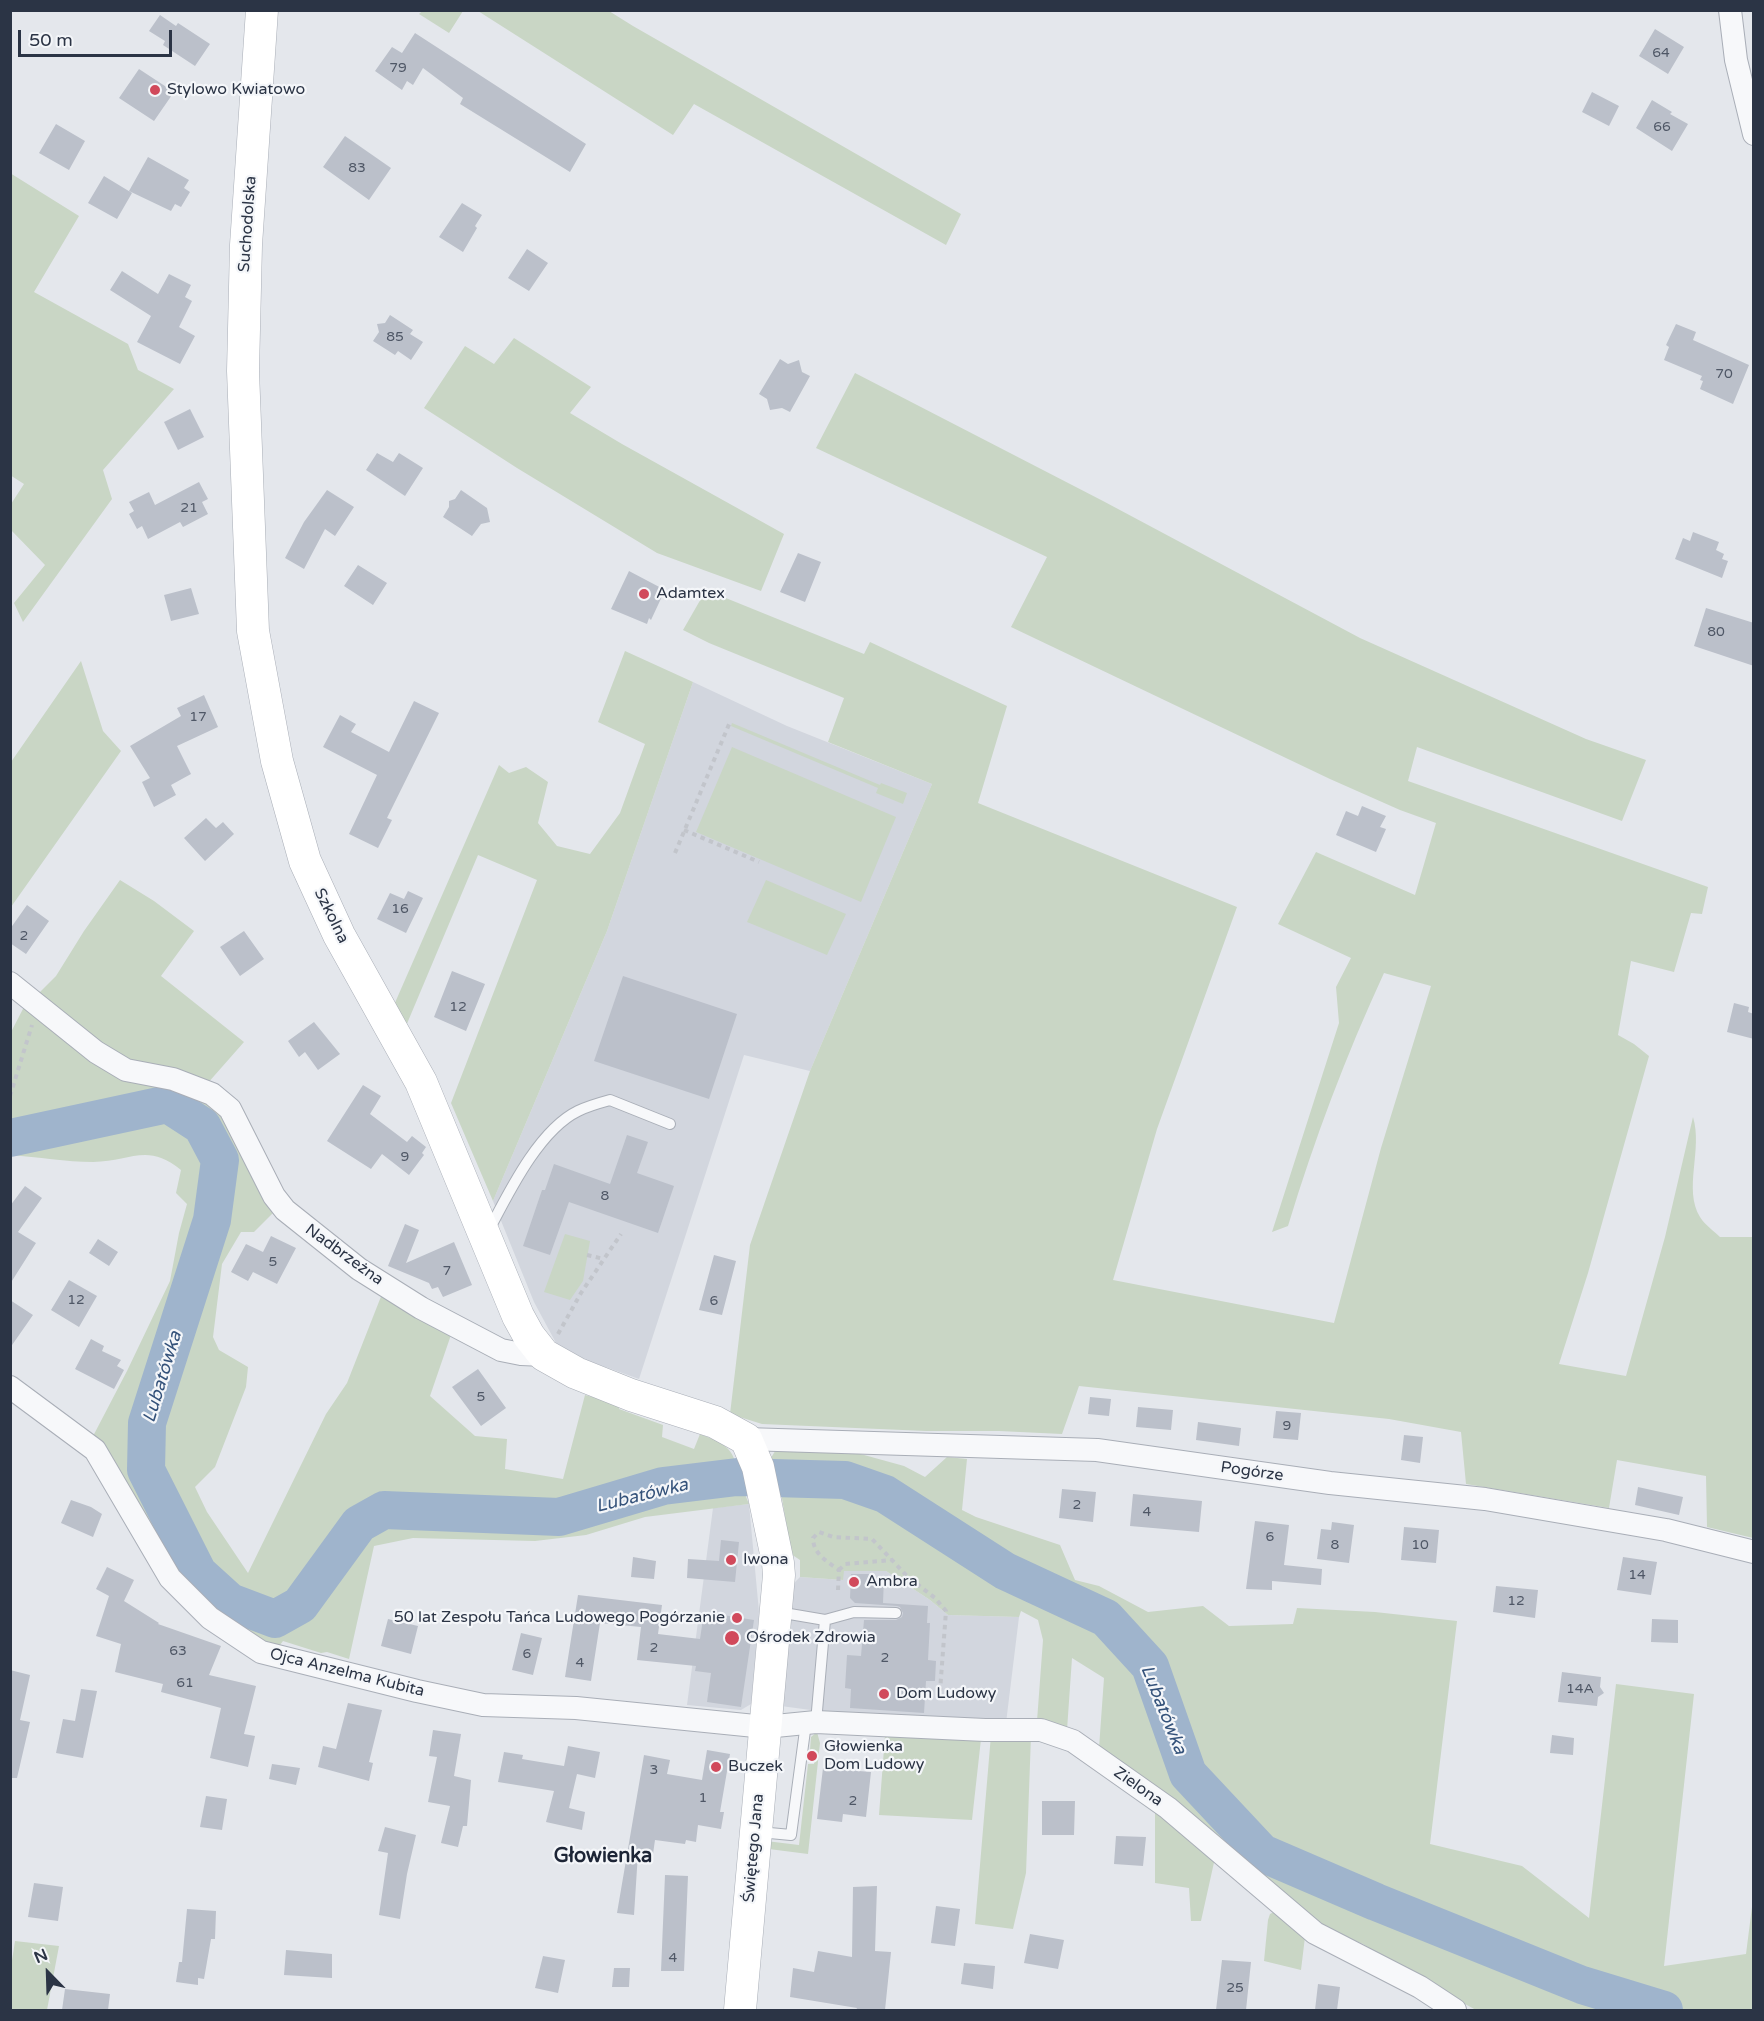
<!DOCTYPE html>
<meta charset="utf-8">
<style>
body{margin:0}
#map{position:relative;width:1764px;height:2021px;overflow:hidden;background:#e4e7ec;font-family:"Varela Round",sans-serif}
canvas{display:block}
.frame{position:absolute;inset:0;border:12px solid #2b3445;pointer-events:none}
.north{position:absolute;left:18px;top:1943px;width:60px;height:60px;-webkit-text-stroke:4px #f4f6f9;paint-order:stroke;rotate:337deg;font-size:16px;font-weight:700;line-height:24px;text-align:center;color:#2b3445}
.north::after{content:'';display:block;margin:auto;width:21px;height:27px;background:#2b3445;clip-path:polygon(50% 0,100% 100%,50% 72%,0 100%)}
.scale{position:absolute;left:18px;top:30px;width:154px;height:27px;box-sizing:border-box;border:3px solid #2b3445;border-top:0;padding-left:8px;font-size:18px;line-height:21px;white-space:nowrap;color:#2b3445;-webkit-text-stroke:4px #f4f6f9;paint-order:stroke}
</style>
<div id="map">
<canvas width="1764" height="2021"></canvas>
<div class="frame"></div>
<div class="north">N</div>
<div class="scale">50 m</div>
</div>
<script>
const ctx = document.querySelector('canvas').getContext('2d');
ctx.lineJoin = 'round';
function fillPath(path, color) {
  ctx.fillStyle = color;
  ctx.fill(path, 'evenodd');
}
function stroke(path, color, width, dash) {
  ctx.strokeStyle = color;
  ctx.lineWidth = width;
  ctx.lineCap = dash ? 'butt' : 'round';
  ctx.setLineDash(dash || []);
  ctx.stroke(path);
}
function label(font, color, halo, rows, align = 'center') {
  ctx.font = font + ' "Varela Round",sans-serif';
  ctx.lineWidth = 4.5;
  ctx.setLineDash([]);
  ctx.textBaseline = 'middle';
  ctx.strokeStyle = halo;
  ctx.fillStyle = color;
  for (const [text, x, y, turn = 0] of rows) {
    ctx.save();
    ctx.translate(x, y);
    ctx.rotate((+turn || 0) * Math.PI / 180);
    ctx.textAlign = isNaN(turn) ? turn : align;
    if (halo) ctx.strokeText(text, 0, 0);
    ctx.fillText(text, 0, 0);
    ctx.restore();
  }
}
const built = new Path2D(`
 M693,682L787,726L932,784L810,1071L744,1055L639,1379L586,1360L556,1343L534,1302L493,1201L607,931Z
 M749,1504L759,1612L751,1704L741,1710L687,1705L713,1508Z
 M843,1571H886L930,1600L948,1615L1019,1617L1006,1723L840,1714L781,1706L793,1584L800,1577L843,1580Z`);
const green = new Path2D(`
 M422,11V10L463,11L449,33L419,14Z
 M478,11H609L633,26L961,214L946,245L694,104L673,135Z
 M10,173L79,216L34,292L128,344L138,370L174,389L103,470L112,499L23,622L14,603L45,565L11,530V504L24,484L10,475Z
 M514,338L591,387L570,413L622,444L784,534L761,591L657,553L517,468L424,408L465,346L494,364Z
 M855,373L1103,501L1360,638L1586,739L1646,760L1622,821L1417,747L1408,781L1708,887L1702,914L1691,913L1674,972L1631,961L1618,1035L1634,1044L1649,1056L1588,1273L1559,1364L1626,1376L1665,1237L1693,1117C1703,1150 1683,1189 1700,1217C1705,1225 1714,1231 1720,1237H1753V1538L1707,1527L1706,1476L1617,1460L1609,1508L1466,1484L1461,1432L1389,1419L1079,1386L1062,1434L999,1431H926L762,1424L730,1414L750,1245L810,1071L932,784L828,742L844,698L709,643L683,630L706,590L864,654L870,642L1007,706L978,803L1237,907L1157,1129L1113,1280L1334,1323L1381,1148L1431,986L1384,973C1346,1055 1314,1140 1288,1226L1272,1232L1339,1023L1336,987L1351,958L1278,924L1316,852L1415,895L1436,823L1400,810L1330,779L1011,627L1047,557L816,448Z
 M625,651L693,682L607,931L493,1201L451,1103L537,880L478,855L406,1026L394,1005L499,765L509,773L526,767L548,782L538,823L557,846L590,854L620,813L645,744L598,722Z
 M81,661L103,731L121,751L11,907V762Z
 M732,723L880,785L881,783L907,793L903,804L876,793L878,788L731,726Z
 M732,747L896,817L861,902L696,832Z
 M120,880L154,901L194,931L161,976L244,1042L207,1084L129,1063L36,996L56,976L84,931Z
 M766,880L846,914L827,955L747,922Z
 M25,1005L52,1023L206,1097L225,1113L274,1212L254,1232H241L222,1264L213,1337L219,1350L248,1367L246,1387L215,1467L195,1487L207,1512L248,1573L326,1414L347,1383L382,1294L452,1332L430,1396L475,1436L507,1439L505,1469L563,1479L585,1395L620,1404L619,1409L663,1425L662,1437L694,1449L700,1434C720,1442 732,1445 737,1468L676,1474L578,1502L538,1506L537,1523L582,1518L664,1494L726,1483L744,1492L749,1504L645,1517L586,1535L535,1541L413,1538L374,1546L349,1659L327,1652L321,1653L283,1641L277,1649L243,1632L182,1580L91,1440L127,1371L170,1281L179,1233L187,1204L176,1193L181,1170C147,1142 130,1162 93,1162C66,1162 38,1157 11,1155L10,1034Z
 M565,1234L590,1241L583,1281L570,1300L544,1292Z
 M777,1448L846,1450L904,1466L925,1477L947,1457L967,1459L962,1510L976,1517L1060,1545L1075,1580L1099,1586L1148,1612L1203,1606L1229,1626L1293,1624L1297,1608L1375,1612L1457,1621L1430,1844L1522,1866L1589,1918L1616,1684L1694,1694L1664,1966L1746,1954L1753,1899V2010H1476L1410,1974L1363,1944L1316,1925L1099,1748L1104,1678L1072,1658L1067,1730L1037,1721L1043,1640L1038,1620L1021,1611L1019,1617L948,1615L930,1600L886,1571H844L843,1580L800,1577V1560L791,1554L781,1492L843,1491L891,1506L994,1577L1040,1597L1047,1580C1039,1577 1029,1576 1021,1572C974,1549 937,1508 890,1485C853,1468 811,1469 772,1467L769,1461Z
 M817,1732L820,1743L808,1854L761,1848L766,1841L799,1845L808,1764H814L815,1751L810,1750L811,1737Z
 M885,1735L981,1739L972,1820L879,1815Z
 M991,1735L1031,1736L1026,1873L1013,1929L975,1924Z
 M1155,1808L1192,1844L1215,1858L1201,1921H1191L1189,1888L1155,1883Z
 M1276,1911L1305,1937L1301,1970L1264,1961L1268,1920L1270,1914Z
 M15,1941L59,1946L47,2010H11V1967Z`);
const river = new Path2D(`
 M10,1138L168,1104L202,1126L220,1160L212,1220L147,1423L146,1470L198,1573L230,1602L275,1619L300,1605L359,1524L384,1510L559,1517L663,1486L737,1477L845,1480L885,1494L1005,1571L1106,1618L1150,1666L1188,1774L1262,1853L1376,1902L1582,1985L1664,2010`);
const building = new Path2D(`
 M160,15L176,26L178,23L210,44L195,66L163,45L165,41L149,31Z
 M1655,29L1684,47L1668,74L1639,56Z
 M415,33L586,144L570,172L460,104L463,98L423,68L413,85L407,81L402,90L375,71L392,47L402,53Z
 M139,69L174,92L154,121L119,98Z
 M1592,92L1619,106L1609,126L1582,112Z
 M1652,100L1672,112L1670,114L1688,124L1672,151L1636,128Z
 M56,124L85,141L69,170L39,153Z
 M345,136L391,168L369,200L323,167Z
 M148,157L189,180L184,188L190,192L181,207L175,204L171,211L129,191Z
 M104,176L132,193L117,219L88,203Z
 M462,203L482,215L475,226L477,228L463,252L439,237Z
 M527,249L548,263L529,291L508,278Z
 M122,271L158,294L169,274L191,285L185,297L192,301L179,327L195,336L180,364L137,342L151,316L110,290Z
 M390,315L413,330L410,334L423,342L411,360L398,351L395,355L373,341L379,332L377,324L385,323Z
 M1676,324L1696,332L1693,340L1749,365L1733,404L1700,389L1703,381L1700,380L1702,376L1664,360L1669,347L1666,345Z
 M780,359L788,364L799,360L802,372L810,376L790,412L782,408L770,410L767,399L759,394Z
 M190,409L204,437L178,450L164,422Z
 M377,453L393,462L399,453L423,468L405,496L366,470Z
 M199,482L208,499L202,502L208,514L183,527L180,522L148,539L142,526L137,529L129,514L134,511L129,502L149,492L155,505Z
 M327,490L354,507L335,536L325,529L304,569L285,558L304,522Z
 M461,490L487,508L490,522L481,524L472,536L443,517L449,507V501L455,499Z
 M1693,532L1719,542L1716,550L1724,554L1722,559L1728,561L1722,578L1675,559L1683,538L1690,541Z
 M798,553L821,562L805,602L780,592Z
 M358,565L387,583L373,605L344,586Z
 M629,571L665,590L651,620L649,618L647,624L611,609Z
 M191,588L199,614L171,621L164,595Z
 M1706,608L1754,623V666L1694,646Z
 M204,695L218,727L177,746L191,774L171,785L176,795L154,807L142,782L150,778L130,746L181,716L177,708Z
 M414,701L439,713L387,818L392,820L378,848L349,834L377,775L323,747L340,715L356,724L351,732L389,752Z
 M1362,806L1386,816L1380,827L1386,829L1376,852L1336,835L1346,811L1358,816Z
 M206,818L216,828L223,822L234,834L205,861L184,838Z
 M408,891L423,898L406,933L377,919L390,893L404,899Z
 M27,905L49,921L26,954L10,943V929Z
 M244,931L264,959L240,976L220,947Z
 M452,971L485,984L466,1031L434,1017Z
 M623,976L737,1014L709,1099L594,1061Z
 M1734,1003L1749,1007L1748,1012L1754,1014V1039L1727,1032Z
 M314,1022L340,1054L318,1070L305,1052L299,1057L288,1041Z
 M363,1085L381,1096L370,1114L407,1142L412,1136L426,1147L422,1153L424,1155L409,1175L382,1154L371,1169L327,1141Z
 M627,1135L648,1142L637,1173L674,1186L658,1233L569,1202L550,1255L523,1246L542,1190H545L554,1164L610,1184Z
 M25,1186L42,1198L18,1232L36,1243L10,1284V1206Z
 M405,1224L419,1230L406,1263L454,1242L472,1285L443,1297L438,1287L432,1289L429,1283L388,1266Z
 M271,1236L296,1248L277,1284L253,1272L248,1281L231,1272L246,1244L263,1252Z
 M98,1239L118,1252L109,1266L89,1253Z
 M714,1255L736,1261L722,1315L699,1310Z
 M69,1280L97,1296L79,1327L51,1310Z
 M10,1300L33,1315L10,1348Z
 M91,1339L104,1346L102,1351L121,1360L117,1366L124,1370L114,1389L75,1369Z
 M478,1369L506,1408L481,1426L452,1387Z
 M1090,1397L1111,1399L1109,1416L1088,1414Z
 M1138,1407L1173,1410L1171,1430L1136,1427Z
 M1276,1411L1301,1413L1298,1440L1273,1438Z
 M1198,1422L1241,1428L1239,1446L1196,1440Z
 M1404,1435L1423,1437L1420,1463L1401,1460Z
 M1638,1487L1683,1497L1679,1515L1635,1505Z
 M1062,1489L1096,1492L1093,1522L1059,1518Z
 M1133,1494L1202,1501L1199,1532L1130,1526Z
 M71,1500L91,1507L102,1514L93,1537L61,1523Z
 M1255,1521L1289,1525L1284,1565L1322,1569L1321,1585L1272,1581V1590L1246,1589Z
 M1332,1522L1354,1525L1349,1563L1317,1559L1321,1529L1331,1530Z
 M1404,1527L1439,1530L1436,1563L1401,1560Z
 M721,1540L739,1542L735,1582L687,1578L688,1559L719,1561Z
 M633,1557L656,1561L654,1579L631,1577Z
 M1623,1557L1657,1562L1651,1595L1617,1590Z
 M107,1567L134,1580L124,1601L159,1623L158,1624L221,1646L209,1675L256,1686L244,1734L255,1736L248,1767L210,1758L221,1708L161,1692L163,1684L115,1672L121,1644L96,1636L109,1596L96,1589Z
 M851,1574H869V1577L884,1578L883,1603L928,1606L927,1623H930L928,1660L936,1661L935,1681H926L924,1713L850,1708L851,1689L845,1688L847,1655L861,1656L864,1620H896L902,1617L903,1613L900,1607L897,1606L855,1603L850,1598Z
 M1496,1586L1538,1590L1535,1618L1493,1612Z
 M578,1595L662,1605L658,1634L700,1639L704,1612L754,1620L741,1707L707,1702L711,1673L695,1671L696,1666L637,1660L641,1627L600,1623L591,1681L565,1677Z
 M388,1619L418,1626L411,1654L381,1646Z
 M1652,1619L1678,1620V1643L1651,1642Z
 M521,1633L542,1638L533,1675L512,1670Z
 M10,1670L30,1675L20,1720L30,1722L17,1778H10Z
 M1562,1672L1601,1677L1600,1687L1604,1693L1598,1697L1597,1706L1558,1702Z
 M81,1689L97,1691L83,1758L56,1753L63,1719L75,1721Z
 M348,1703L382,1710L369,1762L373,1763L369,1781L318,1767L323,1746L336,1749Z
 M433,1730L461,1734L454,1776L471,1780L467,1826H463L458,1847L441,1843L450,1806L428,1802L437,1757L429,1756Z
 M1552,1735L1574,1738L1573,1755L1550,1753Z
 M568,1746L600,1752L595,1778L577,1774L569,1808L585,1812L582,1830L546,1822L554,1791L498,1782L504,1752L523,1755L522,1759L564,1766Z
 M707,1750L730,1754L720,1812H724L721,1829L698,1825L696,1842L686,1840L685,1844L655,1840L653,1854L638,1853L634,1915L617,1913L644,1755L670,1760L667,1774L702,1780Z
 M272,1764L300,1768L296,1785L269,1779Z
 M823,1768L871,1772L866,1817L843,1814L842,1822L817,1819Z
 M206,1796L227,1799L222,1830L200,1827Z
 M1042,1801H1075L1074,1835H1042Z
 M385,1827L416,1835L407,1874L400,1919L379,1915L388,1853L378,1851Z
 M1116,1836L1146,1837L1143,1866L1114,1864Z
 M665,1875L688,1876L684,1971H661Z
 M34,1883L63,1887L58,1921L28,1917Z
 M877,1886L875,1951L891,1952L885,2010H856L857,2008L790,1997L793,1968L814,1972L818,1951L852,1957L853,1887Z
 M936,1906L960,1909L955,1946L931,1943Z
 M187,1909L216,1911L215,1939H211L204,1979L198,1978V1985L176,1982L179,1962H182Z
 M1030,1934L1064,1940L1058,1969L1024,1963Z
 M286,1950L332,1954V1978L284,1975Z
 M543,1956L565,1960L558,1993L535,1988Z
 M1222,1960L1251,1962L1246,2010H1216Z
 M964,1963L995,1966L993,1989L961,1984Z
 M614,1968H630L629,1987H612Z
 M1318,1984L1340,1987L1337,2010H1315Z
 M65,1989L110,1994L108,2010H62Z`);
const path = new Path2D(`
 M684,830L759,862
 M675,853L730,722
 M10,1096L32,1025
 M587,1255L604,1259
 M558,1334L581,1293L621,1234
 M839,1570L845,1564L892,1560
 M838,1590L839,1570C828,1562 813,1554 813,1538L819,1532L833,1537L872,1539L908,1577L935,1598L946,1611L940,1691`);
const lane = new Path2D(`
 M489,1230C509,1192 539,1130 578,1111C588,1106 599,1103 610,1100L670,1124
 M778,1612L825,1620L854,1612L896,1613
 M816,1722L825,1620
 M759,1832L791,1835L806,1723`);
const street = new Path2D(`
 M1730,10L1736,60L1754,134
 M10,983L96,1052L126,1070L173,1079L212,1094L230,1109L274,1196L285,1210L359,1269L421,1308L501,1350L521,1354L544,1355
 M10,1387L95,1450L170,1578L210,1618L261,1652L417,1691L483,1705L576,1708L765,1727L816,1722L985,1730H1041L1073,1741L1168,1808L1315,1933L1420,1987L1455,2010
 M746,1439L1097,1450L1330,1483L1485,1499L1666,1530L1754,1552`);
const secondary = new Path2D(`
 M262,10L246,245L243,371L253,631L277,761L305,861L339,935L421,1082L518,1316L529,1336L544,1355L576,1373L631,1395L715,1422L746,1439L758,1467L778,1563L779,1575L740,2010`);
const markers = [
 [155,90,6,"#d1495b"],
 [644,594,6,"#d1495b"],
 [731,1560,6,"#d1495b"],
 [854,1582,6,"#d1495b"],
 [737,1618,6,"#d1495b"],
 [732,1638,8,"#d1495b"],
 [884,1694,6,"#d1495b"],
 [812,1756,6,"#d1495b"],
 [716,1767,6,"#d1495b"]
];
const numberNames = [
 ["64",1661,53],
 ["79",398,68],
 ["66",1662,127],
 ["83",357,168],
 ["85",395,337],
 ["70",1724,374],
 ["21",189,508],
 ["80",1716,632],
 ["17",198,717],
 ["16",400,909],
 ["2",24,936],
 ["12",458,1007],
 ["9",405,1157],
 ["8",605,1196],
 ["5",273,1262],
 ["7",447,1271],
 ["12",76,1300],
 ["6",714,1301],
 ["5",481,1397],
 ["9",1287,1426],
 ["2",1077,1505],
 ["4",1147,1512],
 ["6",1270,1537],
 ["8",1335,1545],
 ["10",1420,1545],
 ["14",1637,1575],
 ["12",1516,1601],
 ["2",654,1648],
 ["63",178,1651],
 ["6",527,1654],
 ["2",885,1658],
 ["4",580,1663],
 ["61",185,1683],
 ["14A",1580,1689],
 ["3",654,1770],
 ["1",703,1798],
 ["2",853,1801],
 ["4",673,1958],
 ["25",1235,1988]
];
const poiNames = [
 ["Stylowo Kwiatowo",167,90],
 ["Adamtex",656,594],
 ["Iwona",743,1560],
 ["Ambra",866,1582],
 ["50 lat Zespołu Tańca Ludowego Pogórzanie",725,1618,"right"],
 ["Ośrodek Zdrowia",746,1638],
 ["Dom Ludowy",896,1694],
 ["Głowienka",824,1747],
 ["Dom Ludowy",824,1765],
 ["Buczek",728,1767]
];
const streetNames = [
 ["Suchodolska",248,224,-86],
 ["Szkolna",331,916,64],
 ["Nadbrzeżna",344,1255,36],
 ["Pogórze",1252,1472,8],
 ["Ojca Anzelma Kubita",347,1673,14],
 ["Zielona",1138,1787,35],
 ["Świętego Jana",754,1848,-85]
];
const waterNames = [
 ["Lubatówka",163,1377,-73],
 ["Lubatówka",642,1496,-14],
 ["Lubatówka",1163,1710,68]
];
const quarterNames = [
 ["Głowienka",603,1857]
];
fillPath(built, '#d2d6de');
fillPath(green, '#c9d6c5');
stroke(river, '#9fb4cc', 38);
fillPath(building, '#bbc0ca');
stroke(lane, '#a9aeb7', 12);
stroke(street, '#a9aeb7', 24);
stroke(secondary, '#a9aeb7', 33);
stroke(path, '#c2c5cb', 4, [4.5, 4.5]);
stroke(lane, '#f7f8fa', 10);
stroke(street, '#f7f8fa', 22);
stroke(secondary, '#fff', 32);
for (const [x, y, r, color] of markers) {
  const dot = new Path2D();
  dot.arc(x, y, r, 0, 2 * Math.PI);
  ctx.fillStyle = color;
  ctx.fill(dot);
  stroke(dot, '#f4f6f9', 2);
}
label('14px', '#4f5766', null, numberNames);
label('16px', '#2b3445', '#f4f6f9', poiNames, 'left');
label('16px', '#2b3445', '#f4f6f9', streetNames);
label('italic 18px', '#34527a', '#f4f6f9', waterNames);
label('bold 20px', '#1d2536', '#f4f6f9', quarterNames);
</script>
